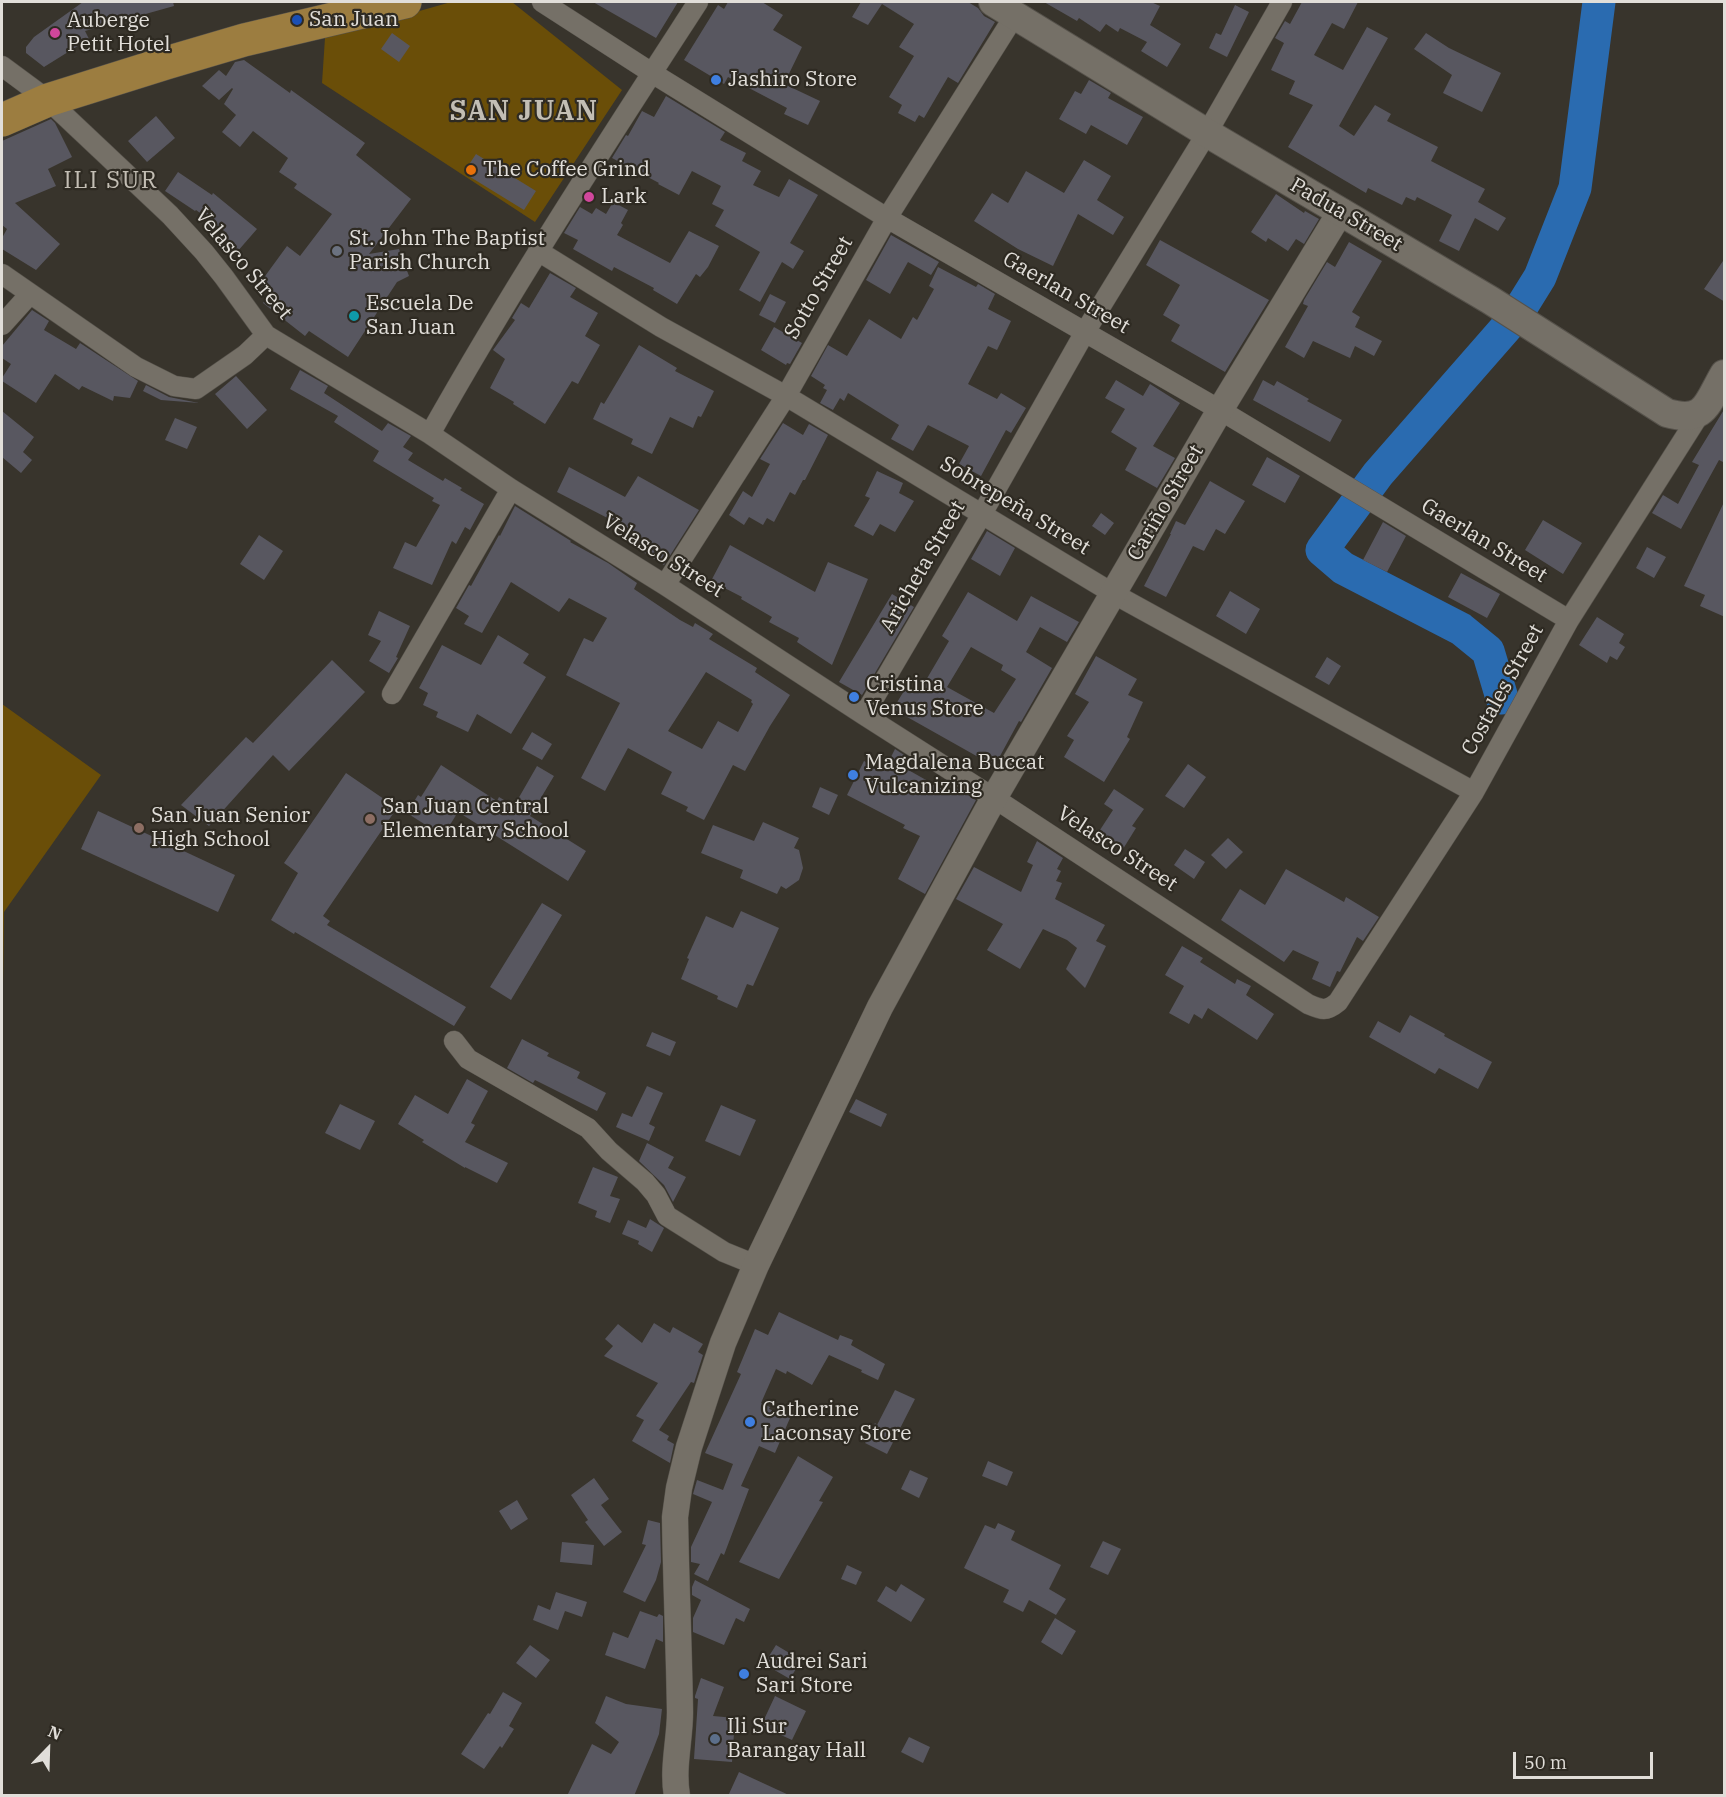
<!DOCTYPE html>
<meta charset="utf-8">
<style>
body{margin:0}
#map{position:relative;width:1726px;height:1797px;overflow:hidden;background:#38342c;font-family:"IBM Plex Serif",serif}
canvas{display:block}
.frame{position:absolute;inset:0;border:3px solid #e1ded9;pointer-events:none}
.north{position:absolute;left:18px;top:1719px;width:60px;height:60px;-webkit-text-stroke:4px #2e2a22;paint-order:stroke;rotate:23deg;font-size:16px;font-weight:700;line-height:24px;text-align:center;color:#e1ded9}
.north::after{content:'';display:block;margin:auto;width:21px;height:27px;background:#e1ded9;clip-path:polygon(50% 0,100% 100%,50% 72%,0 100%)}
.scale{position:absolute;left:1513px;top:1752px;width:140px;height:27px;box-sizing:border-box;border:3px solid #e1ded9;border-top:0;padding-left:8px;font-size:18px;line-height:21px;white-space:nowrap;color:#e1ded9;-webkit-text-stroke:4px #2e2a22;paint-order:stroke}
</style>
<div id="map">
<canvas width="1726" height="1797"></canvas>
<div class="frame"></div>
<div class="north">N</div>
<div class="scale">50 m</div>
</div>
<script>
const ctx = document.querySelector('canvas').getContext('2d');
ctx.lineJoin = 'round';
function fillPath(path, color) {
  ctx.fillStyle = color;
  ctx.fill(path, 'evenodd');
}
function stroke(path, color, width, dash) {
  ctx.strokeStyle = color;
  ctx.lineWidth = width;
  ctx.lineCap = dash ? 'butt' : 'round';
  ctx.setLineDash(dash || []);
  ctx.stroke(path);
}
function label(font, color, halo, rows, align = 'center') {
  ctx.font = font + ' "IBM Plex Serif",serif';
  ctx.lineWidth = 4.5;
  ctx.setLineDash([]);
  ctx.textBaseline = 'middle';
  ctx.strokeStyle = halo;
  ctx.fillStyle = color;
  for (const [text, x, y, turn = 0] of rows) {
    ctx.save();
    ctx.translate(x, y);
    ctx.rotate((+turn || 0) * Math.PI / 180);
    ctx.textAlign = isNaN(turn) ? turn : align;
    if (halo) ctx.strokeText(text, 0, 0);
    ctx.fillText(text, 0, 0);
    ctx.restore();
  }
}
const green = new Path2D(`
 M451,2H512L622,90L535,222L322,83L325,38Z
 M2,704L101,775L4,912L2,1057Z`);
const river = new Path2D(`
 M1502,698L1488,651L1461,629L1343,568L1322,550L1378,474L1511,322L1522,306L1540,277L1575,188L1599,2`);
const building = new Path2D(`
 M83,2H173L174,6L85,31L89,39L44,67L26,53V47L34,37Z
 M593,2H678L656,38Z
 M728,2H762L783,15L773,30L802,47L784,84L820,101L808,125L784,114L787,108L728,77L724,84L684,60L718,5L724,9Z
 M861,2H968L978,8L984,16L995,22L958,83L948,77L924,118L919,115L915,122L898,113L902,105L889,97L914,56L899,47L914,24L882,4L868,25L852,17Z
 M1044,2H1151L1160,6L1150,25L1181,44L1167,67L1141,51L1147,42L1120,28L1118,32L1106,24L1100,32L1079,18L1077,21Z
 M1302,2H1358L1344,29L1332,23L1314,55L1343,70L1367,27L1388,38L1339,126L1354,136L1375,105L1391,114L1387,121L1438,147L1431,161L1485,189L1478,202L1506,218L1498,231L1475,218L1459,251L1439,241L1452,215L1417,197L1415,201L1406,197L1402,205L1368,188L1366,193L1288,147L1313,105L1289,94L1295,81L1271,70L1284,43L1275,38L1285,21L1290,24Z
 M1235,5L1249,12L1227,57L1209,48L1216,33L1221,35Z
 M392,33L410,46L399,62L381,49Z
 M1426,33L1449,48L1501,73L1482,112L1443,93L1452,75L1414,49Z
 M244,60L290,93L291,90L365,143L356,155L411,199L369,254L399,249L409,276L397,282L348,357L309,331L305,336L263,303L272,291L260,283L287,246L300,256L332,214L294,188L297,184L279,172L288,158L253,131L240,147L222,132L236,115L224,104L233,89L232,88L219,100L202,86L219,70L226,76L235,62Z
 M1089,80L1111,93L1108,98L1143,117L1127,145L1091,125L1086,134L1059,119L1075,91L1081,94Z
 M666,96L725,132L720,140L746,153L742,161L761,171L753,185L779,197L789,179L818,195L790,243L804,251L793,269L782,262L760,302L739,290L760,252L715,226L724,210L712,204L721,186L692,171L679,195L658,184L659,183L612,158L626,135L628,136L642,111L654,117Z
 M156,116L175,138L147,162L128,141Z
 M51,119L55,123L72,157L48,169L56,186L15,203L60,244L36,270L2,249V238L7,229L2,225V141Z
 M476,154L536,191L524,210L467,175L466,169Z
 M1084,160L1111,176L1097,200L1124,217L1113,235L1078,214L1053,266L1018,249L974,221L992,193L1008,203L1026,171L1064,193Z
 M178,172L212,195L213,193L257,229L237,252L222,239L227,233L196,210L195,211L165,191Z
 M1276,194L1304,213L1305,211L1319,219L1304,244L1296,239L1288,251L1268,238L1266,242L1251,232Z
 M613,202L628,210L621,223L623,225L617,235L670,263L689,231L719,246L708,267L700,277L696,274L677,304L653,290L654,288L614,267L612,271L573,249L578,240L564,233L580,207L592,214L596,208L606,214Z
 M891,235L939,262L931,275L908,262L890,294L866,280Z
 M1160,240L1269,300L1225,372L1171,341L1180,325L1163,315L1180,285L1146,265Z
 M1349,242L1382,261L1352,312L1360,317L1355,327L1382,341L1374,356L1355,346L1350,358L1313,341L1304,358L1285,347L1308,306L1303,304L1304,300L1327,262L1335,267Z
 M1725,258V302L1704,289Z
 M938,267L976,287L978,284L995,294L988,309L1011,321L997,350L988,346L968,384L997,399L1001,393L1026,408L1011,433L1006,430L981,476L959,464L969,446L928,425L913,451L891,439L899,425L848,393L844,401L840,398L833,410L820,403L827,390L823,388L825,385L811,376L828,345L847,356L869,319L901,339L913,317L917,320L934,289L929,286Z
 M550,273L576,288L570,297L598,313L585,336L600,345L578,384L572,381L545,424L513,404L514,402L490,388L505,359L493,350L515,320L512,318L521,303L529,308Z
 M770,294L786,302L775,323L759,315Z
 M32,310L49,321L44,330L76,349L80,343L138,381L130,398L114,396L113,401L82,386L79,390L55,374L36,403L2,381V378L11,364L2,358V346Z
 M774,327L802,343L790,364L787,363L786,365L761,350Z
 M639,345L677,368L675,371L714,391L701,417L698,416L693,428L670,417L652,454L631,444L633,439L593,419L601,402L604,404Z
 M300,370L328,386L324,393L382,431L388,423L411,436L403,447L413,453L408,460L443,481L445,478L462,488L460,490L484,504L470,530L465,527L456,544L452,541L432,585L393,568L405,542L416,547L440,505L432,501L434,498L373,461L379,451L334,422L338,416L290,389Z
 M236,376L267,410L247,429L215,394Z
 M1116,380L1143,396L1150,384L1180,403L1153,446L1175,458L1157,488L1125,470L1137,448L1111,432L1125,409L1105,398Z
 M1263,380L1274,386L1277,381L1309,399L1307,401L1342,420L1330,442L1253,400Z
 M146,385L169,397L199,403L161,400L143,391Z
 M1725,408V463L1719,460L1681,529L1652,513L1663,495L1678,504L1699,465L1692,462Z
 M2,411L34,437L23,452L32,460L21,473L2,457Z
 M175,418L197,427L187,449L165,440Z
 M783,423L803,435L809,424L828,435L805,480H803L795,495L790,492L774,522L767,518L763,525L749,517L744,525L729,515L743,491L752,497L770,464L760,459Z
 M1267,457L1300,476L1285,503L1252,485Z
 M569,467L625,497L638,476L699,510L664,565L616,535L623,526L557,492Z
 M877,471L903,483L899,493L914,501L895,532L880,524L873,536L854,526L870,498L865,496Z
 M1210,481L1245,501L1225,534L1216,529L1204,551L1193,546L1166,597L1144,586L1171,534H1170L1176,521L1185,525Z
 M1725,500V617L1700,606L1705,595L1684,586Z
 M515,506L571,541L570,542L608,563L637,583L634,589L680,620L693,627L695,623L713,634L709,639L757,668L755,672L790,695L770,726L745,771L733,765L704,820L686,811L688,807L661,794L672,772L628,748L605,791L581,778L620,703L566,675L584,638L593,642L607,618L569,598L559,612L511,582L482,633L464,624L469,616L456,608L469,585L471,586L499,535L500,536ZM706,672L752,700L751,702L753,704L738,732L718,721L702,749L668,731Z
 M1101,513L1114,523L1105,535L1092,526Z
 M1543,520L1582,543L1563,574L1525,550Z
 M1383,522L1406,536L1387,572L1363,560Z
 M987,531L1015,548L1000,576L971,559Z
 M259,535L283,551L264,580L240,564Z
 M730,545L815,592L828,562L868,579L832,665L797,642L799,638L769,622L772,617L741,599L742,597L711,581Z
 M1647,547L1666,557L1654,578L1636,568Z
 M1461,573L1500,594L1487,618L1448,597Z
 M1230,591L1260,609L1246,634L1216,616Z
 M968,592L1017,621L1031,596L1079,622L1067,642L1040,627L1026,652L1052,668L1021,722L1019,721L993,769L978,762L980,758L893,709L907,686L919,692L949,641L942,636ZM971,647L1003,665L1001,670L1016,679L994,713L947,687Z
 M892,594L914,607L862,695L839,682Z
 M379,611L410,626L396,657L398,658L389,673L369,661L381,641L368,635Z
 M1597,617L1624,634L1619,643L1625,647L1617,660L1610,656L1607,663L1579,645Z
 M498,635L529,654L523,663L546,677L511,734L477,714L468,732L436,717L438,712L423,705L428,693L419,688L442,645L481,665Z
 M1096,656L1137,679L1128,695L1143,702L1127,737L1130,739L1104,782L1064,757L1074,740L1067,736L1089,702L1075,694Z
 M1327,657L1341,666L1329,685L1315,677Z
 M332,660L365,692L289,771L273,755L209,826L181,805L246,737L253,743Z
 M532,732L552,744L542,760L522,749Z
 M895,749L907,757L903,767L951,794L955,787L976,800L925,894L898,879L920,836L903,828L905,825L847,795L864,761L884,771Z
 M1188,764L1206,777L1184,808L1165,796Z
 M441,765L497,801L499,797L514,806L537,766L554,776L530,816L586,851L568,881L458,812L443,836L407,813L418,795L421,797Z
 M346,773L397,808L323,916L330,921L327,925L466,1007L454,1026L295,932L294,934L271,920L298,873L284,863Z
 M820,787L838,795L829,815L812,807Z
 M1114,789L1144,809L1132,826L1136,828L1123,849L1098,833L1113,810L1104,804Z
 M98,811L235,875L218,912L81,849Z
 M763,822L799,838L794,848L799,850L803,868L799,880L786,889L781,886L777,894L740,878L743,870L701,853L713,825L754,841Z
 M1228,838L1243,852L1226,869L1211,855Z
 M1037,841L1063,858L1057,869L1061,871L1056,881L1062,883L1055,899L1105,925L1096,941L1106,946L1085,988L1066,969L1077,948L1067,940L1043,929L1020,969L987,950L1003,924L956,899L974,867L1021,892L1033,865L1027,862Z
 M1185,849L1205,862L1194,879L1174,865Z
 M1286,869L1344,902L1346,897L1379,917L1363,941L1357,937L1340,972L1337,971L1330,987L1312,979L1319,962L1293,950L1284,962L1221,920L1240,889L1265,905Z
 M542,903L562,915L511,1000L490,987Z
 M741,911L779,928L753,986L747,984L737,1008L717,999L718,996L681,979L689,959L687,958L706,916L733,928Z
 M1182,946L1203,958L1200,962L1235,984L1237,979L1251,986L1246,995L1274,1014L1257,1040L1208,1008L1202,1019L1194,1014L1189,1024L1169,1013L1184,986L1165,975Z
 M1410,1015L1445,1034L1444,1036L1492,1062L1478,1089L1439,1068L1435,1074L1369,1037L1378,1021L1400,1033Z
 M652,1032L676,1042L670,1056L646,1046Z
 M522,1039L549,1053L547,1056L580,1072L577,1078L606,1093L597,1111L535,1080L533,1083L507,1068Z
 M467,1079L488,1091L471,1123L475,1125L465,1142L508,1163L497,1183L465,1167V1168L422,1142L424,1140L398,1124L415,1095L448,1114Z
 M647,1086L663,1093L649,1124L655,1127L649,1141L616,1127L622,1113L632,1117Z
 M856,1099L887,1114L881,1127L849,1112Z
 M340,1104L375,1121L360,1150L325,1133Z
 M721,1105L756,1120L740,1156L705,1141Z
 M647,1143L674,1157L668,1168L686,1177L673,1202L664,1185L639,1161Z
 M593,1167L618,1177L610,1196L620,1199L610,1223L595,1217L597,1211L578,1203Z
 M650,1219L664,1228L652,1252L638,1244L639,1241L622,1234L628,1220L646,1228Z
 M779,1312L838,1340L840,1335L853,1340L851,1345L885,1364L878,1380L861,1372L862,1370L829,1355L812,1385L787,1371L786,1374L776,1369L761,1403L770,1407L769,1409L790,1418L775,1453L759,1446L741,1486L749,1489L724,1555L721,1553L708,1581L694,1574L700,1564L691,1562V1547L712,1502L693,1494L697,1480L723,1490L733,1464L705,1453L741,1374L737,1372L755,1329L768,1335Z
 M654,1323L670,1333L673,1327L703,1344L698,1352L703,1355L694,1383L691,1382L659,1430L669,1436L667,1440L674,1444L670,1463L632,1441L644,1420L636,1416L658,1383L604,1356L613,1346L605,1339L618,1324L642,1343Z
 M895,1390L915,1399L887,1454L865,1443L875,1423L877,1425Z
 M798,1456L833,1477L819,1501L823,1502L779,1579L739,1562Z
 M988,1461L1013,1472L1007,1486L982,1476Z
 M910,1470L928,1478L919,1498L901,1489Z
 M594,1478L609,1499L601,1505L622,1532L604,1546L585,1522L588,1520L571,1495Z
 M517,1500L528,1519L511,1530L499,1511Z
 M648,1520L660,1523L661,1562L656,1580L645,1602L623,1592L646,1545L642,1544Z
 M998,1523L1015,1531L1011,1540L1061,1565L1049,1589L1066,1599L1056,1615L1029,1600L1023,1612L1003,1602L1009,1590L964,1568L985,1525L995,1529Z
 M1103,1541L1121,1549L1108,1575L1090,1567Z
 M562,1542L594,1545L592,1565L560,1562Z
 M847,1565L862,1572L856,1585L841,1579Z
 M695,1580L750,1609L744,1622L736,1618L724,1645L693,1632V1618L701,1600L692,1595V1587Z
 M901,1584L925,1599L911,1622L877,1601L886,1586L896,1592Z
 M556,1592L587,1602L582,1617L565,1611L558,1630L533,1620L538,1605L550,1610Z
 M640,1611L657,1617L659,1614L663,1616V1642L656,1639L645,1669L605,1655L613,1632L628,1638Z
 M1055,1618L1076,1631L1062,1655L1041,1642Z
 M530,1645L550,1660L536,1678L516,1663Z
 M776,1645L801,1660L790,1679L764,1664Z
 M701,1678L724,1687L713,1716L735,1718L732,1762L694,1759L698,1699L695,1698V1696Z
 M503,1692L522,1703L509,1726L514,1729L502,1748L500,1746L484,1769L461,1754L488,1713L490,1714Z
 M606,1696L626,1704L662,1709L659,1734L653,1750L634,1796H567L592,1744L611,1754L619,1742L595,1723Z
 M775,1696L806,1711L792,1740L761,1726Z
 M909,1737L930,1747L923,1763L901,1752Z
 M739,1772L791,1796H728Z`);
const minor = new Path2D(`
 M542,2L652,73L887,218L1220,410L1569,620
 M2,66L48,100L170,215L204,252L224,277L266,335L430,434L511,489L665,585L864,715L994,798L1308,1004C1322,1010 1326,1012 1338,1002L1474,792L1569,620L1701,412
 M538,251L661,327L786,396L1114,594L1474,792
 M2,274L136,367L174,386L196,389L245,355L266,335
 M2,325L30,294
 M430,434C513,286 606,144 698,2
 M665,585L786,396L887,218L1015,15
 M392,694L511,489
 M864,715L982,514L1085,332L1207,133L1282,2
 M454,1041L468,1059L588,1128L609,1151L645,1182L656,1195L667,1216L724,1252L756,1265`);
const tertiary = new Path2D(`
 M677,1796C672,1768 680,1740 680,1712C679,1647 676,1582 675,1517L679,1488L689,1447L723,1343L756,1265L880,1007L994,798L1220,410L1341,211`);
const secondary = new Path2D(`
 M993,2L1207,133L1490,300L1667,413C1706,424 1707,403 1724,374`);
const trunk = new Path2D(`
 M2,120L48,100L166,63L244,40L405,2`);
const markers = [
 [297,20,6,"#1a4fb4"],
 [55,33,6,"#d1479c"],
 [716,80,6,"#3f7fe0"],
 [471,170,6,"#e8710a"],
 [589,197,6,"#d1479c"],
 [337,251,6,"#6b7280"],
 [354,316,6,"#0f9aa8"],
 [854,697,6,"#3f7fe0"],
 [853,775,6,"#3f7fe0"],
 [370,819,6,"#8d6e63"],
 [139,828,6,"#8d6e63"],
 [750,1422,6,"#3f7fe0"],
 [744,1674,6,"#3f7fe0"],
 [715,1739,6,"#5c6f8a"]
];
const poiNames = [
 ["San Juan",309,20],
 ["Auberge",67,21],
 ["Petit Hotel",67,45],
 ["Jashiro Store",728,80],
 ["The Coffee Grind",483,170],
 ["Lark",601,197],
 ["St. John The Baptist",349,239],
 ["Parish Church",349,263],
 ["Escuela De",366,304],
 ["San Juan",366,328],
 ["Cristina",866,685],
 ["Venus Store",866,709],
 ["Magdalena Buccat",865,763],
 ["Vulcanizing",865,787],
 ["San Juan Central",382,807],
 ["Elementary School",382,831],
 ["San Juan Senior",151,816],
 ["High School",151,840],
 ["Catherine",762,1410],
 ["Laconsay Store",762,1434],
 ["Audrei Sari",756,1662],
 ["Sari Store",756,1686],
 ["Ili Sur",727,1727],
 ["Barangay Hall",727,1751]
];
const streetNames = [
 ["Padua Street",1346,215,30],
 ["Velasco Street",243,264,50],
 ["Sotto Street",819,288,-60],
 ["Gaerlan Street",1066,293,30],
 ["Cariño Street",1166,503,-60],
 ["Sobrepeña Street",1015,506,31],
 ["Gaerlan Street",1484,541,31],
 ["Velasco Street",663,556,32],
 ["Aricheta Street",923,567,-60],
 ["Costales Street",1503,690,-61],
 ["Velasco Street",1117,849,33]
];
const quarterNames = [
 ["ILI SUR",111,181]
];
const districtNames = [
 ["SAN JUAN",524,112]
];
fillPath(green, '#6a4e08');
stroke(river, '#2a6bb0', 33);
fillPath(building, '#585760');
stroke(minor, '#56524b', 21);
stroke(tertiary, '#56524b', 27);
stroke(secondary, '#56524b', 30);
stroke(trunk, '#56524b', 34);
stroke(minor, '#757067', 20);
stroke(tertiary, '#757067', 26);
stroke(secondary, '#757067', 28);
stroke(trunk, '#9c7d40', 33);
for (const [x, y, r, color] of markers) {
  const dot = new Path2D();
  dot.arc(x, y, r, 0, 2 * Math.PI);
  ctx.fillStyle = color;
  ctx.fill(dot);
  stroke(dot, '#2e2a22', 2);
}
label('21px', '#e1ded9', '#2e2a22', poiNames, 'left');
label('21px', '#e1ded9', '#2e2a22', streetNames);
ctx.letterSpacing = '1.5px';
label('24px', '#c3beb4', '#2e2a22', quarterNames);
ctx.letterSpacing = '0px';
ctx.letterSpacing = '1.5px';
label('bold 27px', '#c3beb4', '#2e2a22', districtNames);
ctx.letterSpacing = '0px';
</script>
